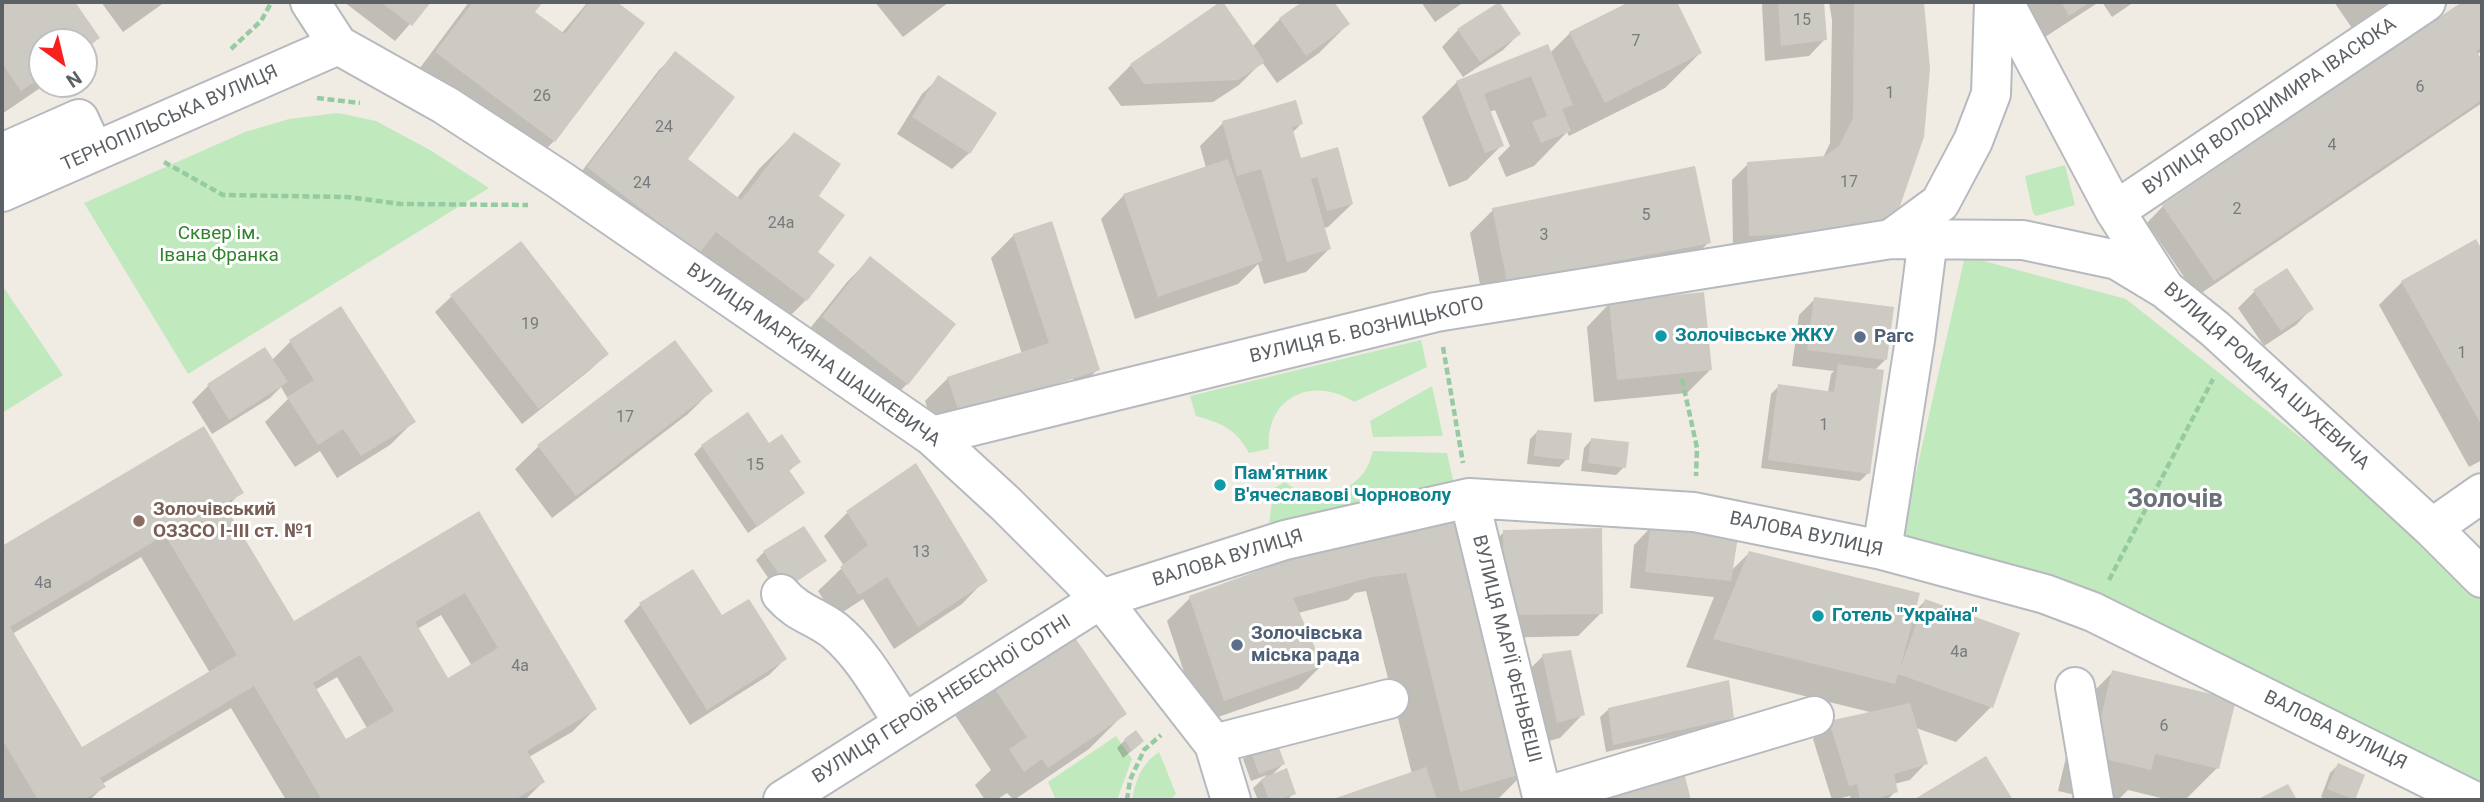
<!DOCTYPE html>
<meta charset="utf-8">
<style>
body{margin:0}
#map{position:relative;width:2484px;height:802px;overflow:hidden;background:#f0ece4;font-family:Roboto,sans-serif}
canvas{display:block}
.frame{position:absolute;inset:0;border:4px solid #5c6166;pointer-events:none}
.north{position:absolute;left:28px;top:28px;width:70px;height:70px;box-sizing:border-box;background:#fff;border:2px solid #bec0c2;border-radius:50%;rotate:146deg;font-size:19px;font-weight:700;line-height:28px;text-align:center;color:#5c6166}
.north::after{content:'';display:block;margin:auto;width:24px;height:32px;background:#f82122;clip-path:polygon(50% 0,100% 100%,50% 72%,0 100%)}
</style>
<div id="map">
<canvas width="2484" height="802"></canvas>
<div class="frame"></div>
<div class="north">N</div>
</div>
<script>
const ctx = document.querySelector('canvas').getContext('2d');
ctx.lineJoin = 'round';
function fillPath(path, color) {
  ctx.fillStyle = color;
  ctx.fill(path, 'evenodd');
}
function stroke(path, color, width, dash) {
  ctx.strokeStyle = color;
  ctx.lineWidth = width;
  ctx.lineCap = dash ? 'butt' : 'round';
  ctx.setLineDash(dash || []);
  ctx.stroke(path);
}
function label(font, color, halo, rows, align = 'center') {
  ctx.font = font + ' Roboto,sans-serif';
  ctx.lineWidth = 6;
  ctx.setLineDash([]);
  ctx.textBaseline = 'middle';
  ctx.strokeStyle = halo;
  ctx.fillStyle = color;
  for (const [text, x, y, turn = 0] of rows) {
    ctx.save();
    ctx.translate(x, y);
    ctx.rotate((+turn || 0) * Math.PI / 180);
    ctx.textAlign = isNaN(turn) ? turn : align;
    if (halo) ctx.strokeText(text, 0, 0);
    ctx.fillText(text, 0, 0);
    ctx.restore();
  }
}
const green = new Path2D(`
 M338,113L376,121L430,150L489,188L188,374L84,203L245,132L289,119Z
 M2065,165L2075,205L2036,216L2033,213L2025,176Z
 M1965,256L2126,299L2431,541L2482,593V790L1901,539Z
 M2,285L63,375L2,413Z
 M1421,340L1427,367L1354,402C1312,375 1265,398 1269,449L1249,453C1235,428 1223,424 1196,416L1190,396Z
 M1432,386L1443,436L1373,437L1370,421Z
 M1373,451L1447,453L1454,484L1269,523L1274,488L1285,482C1310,502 1352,496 1367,467C1370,462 1371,456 1373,451Z
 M1116,736L1132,759L1117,800H1056L1048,782Z
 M1159,752L1176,794L1170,800H1132C1136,780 1141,764 1159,752Z`);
const shadow = new Path2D(`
 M2,2H73L98,38L84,52V42H42V84H46L2,114Z
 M101,2H165L123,32Z
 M344,2H429L395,41Z
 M469,2H540L533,12L561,34L588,2H614L642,23L554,141L531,164L414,76Z
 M875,2H949L903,37Z
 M1305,2H1332L1348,24L1319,53L1277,83L1262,62L1239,85L1213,102L1121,106L1108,88L1131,65L1252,47L1280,19Z
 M1421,2H1464L1435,22Z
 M1633,2H1675L1700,53L1665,88L1569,136L1567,132L1534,166L1506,177L1498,158L1510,146L1495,110L1489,112L1502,145L1467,180L1449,187L1422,117L1457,82L1550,53L1570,33Z
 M1765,2H1822L1825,39L1809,56L1765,61L1762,5Z
 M1829,2H1922L1928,69L1898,205L1875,228L1733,251L1732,180L1748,164L1823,158L1830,143L1832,20Z
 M2024,2H2099L2045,37Z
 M2102,2H2134L2112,17Z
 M2334,2H2398L2354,31Z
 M2465,2H2482V51L2476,55L2482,64V103L2197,296L2147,223L2163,206Z
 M1458,30L1519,34L1503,50L1463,77L1442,47Z
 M676,54L685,159L737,198L759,169L794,134L817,197L816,252L833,265L806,300L771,335L572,184L659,70Z
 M939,78L969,153L952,169L897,134L922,94Z
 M1223,123L1301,124L1292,133L1300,160L1352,204L1328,227L1323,228L1329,249L1306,272L1264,284L1258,264L1238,284L1135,319L1101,219L1124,195L1206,168L1200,146Z
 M1493,210L1709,242L1686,265L1484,304L1470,233Z
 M1014,235L1098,369L1075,393L937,437L925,401L948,378L1022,354L991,258ZM1073,377V381L952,419Z
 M2475,242L2482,254V460L2469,467L2379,305L2402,282Z
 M870,259L954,325L907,384L884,407L800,341L847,282Z
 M2255,291L2312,308L2296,325L2264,346L2238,308Z
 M452,296L607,354L590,370L522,424L435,312Z
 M1815,299L1885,360L1874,371L1868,473L1860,481L1761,468L1771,394L1779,386L1828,392L1831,374L1834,371L1792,366L1799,315Z
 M1610,303L1710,370L1687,393L1594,402L1587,327Z
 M341,309L413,422L390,445L337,478L320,451L295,467L265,422L288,399L281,387L270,398L212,434L192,402L208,386L265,349L272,360L290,342Z
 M711,391L688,414L552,518L515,469L539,446Z
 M203,428L241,492L225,509L293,624L479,513L595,709L572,732L529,757L543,782L525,800H286L231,708L102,784L103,787L90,800H2V548ZM141,557L210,673L81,750L12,634ZM441,615L472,666L448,681L417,629ZM337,677L367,728L346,741L315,690Z
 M1538,431L1567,459L1559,467L1527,464L1530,439Z
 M1592,439L1624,467L1616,475L1581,471L1584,448Z
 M769,445L799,462L788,472L803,493L748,533L694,454L702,446Z
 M847,513L985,580L962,604L894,649L863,599L835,617L818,591L844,566L824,536Z
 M1650,528L1731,571L1749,553L1912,614L1925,601L1991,707L1956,742L1916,728L1926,763L1910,780L1894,784L1896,791L1888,799L1851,800L1850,796L1832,800L1813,739L1830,723L1874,713L1686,667L1714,597L1630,588L1634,545Z
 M1504,532L1601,613L1578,636L1492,638L1526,771L1497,800H1334L1412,774L1366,591L1355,593L1348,600L1298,613L1321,666L1298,689L1201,723L1167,621L1190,598L1481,555Z
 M764,552L825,561L779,594L756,560Z
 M692,572L722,617L785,659L769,675L690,725L624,621L640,605Z
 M1543,656L1583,714L1560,738L1534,745L1520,679Z
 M2113,672L2217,768L2185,800H2169L2128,790L2118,800H2098L2058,791L2078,707Z
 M990,680L1124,714L1089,749L1014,800L1007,793L996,800H985L975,785L991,770L955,715Z
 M1609,709L1732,717L1724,725L1606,752L1600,717Z
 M1125,740L1134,749L1123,758L1117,748Z
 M1251,751L1283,764L1270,777L1294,793L1287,800H1258L1253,788L1267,775L1251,781L1243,759Z
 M2338,765L2353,799L2352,800H2328L2321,797L2330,773Z`);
const building = new Path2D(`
 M2,2H75L100,38L84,49V42H42V77L21,91L4,66L2,68Z
 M381,2H431L412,26Z
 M473,2H543L535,12L565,34L589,2H617L645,23L555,142L435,52Z
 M1220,2H1223L1265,62L1238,80L1144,84L1130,64Z
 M1302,2H1334L1350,24L1306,56L1279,18Z
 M1499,2L1521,34L1480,62L1457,29Z
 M1629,2H1677L1702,53L1605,103L1569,32Z
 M1778,2H1824L1827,40L1781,46Z
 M1854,2H1924L1930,69L1924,137L1900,206L1875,226L1828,232L1749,236L1747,162L1825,156L1839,146L1853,118Z
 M2061,2H2090L2069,16Z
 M2462,2H2482V47L2476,51L2482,60V100L2214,281L2162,205Z
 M1548,44L1573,105L1562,109L1571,131L1541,143L1532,122L1547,116L1531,76L1484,94L1504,146L1485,153L1456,81Z
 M675,51L735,97L688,159L741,200L794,132L841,164L819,196L845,215L818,252L835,265L807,301L716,232L699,254L587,167Z
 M938,75L997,113L970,154L912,117Z
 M1296,100L1303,124L1292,127L1301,158L1338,147L1353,204L1327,211L1317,177L1311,179L1331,249L1287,262L1261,169L1237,176L1222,121Z
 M1228,159L1263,261L1158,297L1123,194Z
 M1695,166L1711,243L1507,282L1492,208Z
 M1052,221L1100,370L960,415L947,377L1049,343L1013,234Z
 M2476,239L2482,250V426L2401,281Z
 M521,241L609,354L539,409L450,295Z
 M870,256L956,324L908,385L822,317Z
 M2287,268L2314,309L2281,331L2253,290Z
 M1704,292L1712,370L1617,380L1609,302Z
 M1814,297L1894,307L1887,360L1807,350Z
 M341,306L416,422L361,456L343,429L318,445L287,397L314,380L289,340Z
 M675,340L713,391L576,496L537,445Z
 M265,347L288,382L229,420L207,384Z
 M1838,364L1884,370L1870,474L1768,460L1778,384L1834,392Z
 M748,412L769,443L782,434L801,462L789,470L805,493L757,527L701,445Z
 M204,426L244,493L224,504L294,621L479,511L597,709L527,751L545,782L514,800H322L254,686L100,778L106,787L83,800H38L2,739V546ZM165,535L237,655L82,747L10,627ZM465,593L498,648L448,678L415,622ZM360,655L394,711L346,739L313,683Z
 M1537,430L1572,433L1569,460L1534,456Z
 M1591,438L1629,442L1626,468L1588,463Z
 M916,463L988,581L918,627L887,577L859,595L840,567L868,545L846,511Z
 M1461,509L1528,772L1460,792L1406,573L1373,577L1293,598L1323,666L1224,701L1189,596L1356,535Z
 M804,526L827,561L788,587L763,551Z
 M1650,527L1738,537L1731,581L1645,572Z
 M1602,528L1603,614L1504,615L1503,530Z
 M1749,551L1920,593L1900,669L1925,599L2020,633L1993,708L1898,674L1895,684L1713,639Z
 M693,569L722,615L749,599L787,659L707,710L639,603Z
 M1067,626L1127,714L1048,768L1042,759L1024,772L1009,749L1027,737L988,679Z
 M1571,650L1585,715L1557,723L1542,654Z
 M2112,670L2236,700L2219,769L2155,754L2151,770L2092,756Z
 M1729,680L1734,718L1613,745L1608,708Z
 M1910,703L1928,764L1894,774L1898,792L1873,800H1860L1857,784L1849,786L1829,721Z
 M1136,730L1144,741L1132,751L1124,739Z
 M1276,740L1285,764L1259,774L1250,749Z
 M1986,756L2013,800H1913Z
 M2338,763L2365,775L2355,800L2327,789Z
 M1426,767L1437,800H1330Z
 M1287,768L1296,794L1277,800H1269L1261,779Z
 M1684,773L1691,800H1584Z
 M2288,784L2297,800H2256Z`);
const path = new Path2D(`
 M231,49L261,21L271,3
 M317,98L360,103
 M164,162L223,195L348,197L401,204L528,205
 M1443,347L1463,463
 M1682,379L1697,448L1696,476
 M2109,580L2213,379
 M1127,800L1130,780L1144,750L1161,735`);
const minor = new Path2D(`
 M310,2L338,45L445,105L560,180L932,436L1006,504L1101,599L1214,744L1231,800
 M2004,2L2115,211L2165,289L2215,329L2432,528L2482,578
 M2,153L79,119L94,152
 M2,192L338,45
 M2115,211L2426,2
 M1891,239L1940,203L1973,141L1991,94L1994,2
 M932,436L1436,312L1891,239L2023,240L2117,260L2165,289
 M1469,498L1543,800
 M2432,528L2482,493
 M1882,550L1915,340L1928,239
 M781,594C798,614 816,616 835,631C864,655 883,693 904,723
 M2075,687L2094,800
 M1214,744L1389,699
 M1543,797L1814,716
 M783,800L1101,599L1285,540L1469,498L1694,512L1882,550L2045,594L2093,612L2472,800`);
const markers = [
 [1661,336,7,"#0f9aa8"],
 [1860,337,7,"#5c6f8a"],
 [1220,485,7,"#0f9aa8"],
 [139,521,7,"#8d6e63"],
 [1818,616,7,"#0f9aa8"],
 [1237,645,7,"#5c6f8a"]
];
const numberNames = [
 ["15",1802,21],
 ["7",1636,42],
 ["6",2420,88],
 ["1",1890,94],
 ["26",542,97],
 ["24",664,128],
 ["4",2332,146],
 ["17",1849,183],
 ["24",642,184],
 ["2",2237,210],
 ["5",1646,216],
 ["24а",781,224],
 ["3",1544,236],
 ["19",530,325],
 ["1",2462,354],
 ["17",625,418],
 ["1",1824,426],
 ["15",755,466],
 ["13",921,553],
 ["4а",43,584],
 ["4а",1959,653],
 ["4а",520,667],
 ["6",2164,727]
];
const streetNames = [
 ["ВУЛИЦЯ ВОЛОДИМИРА ІВАСЮКА",2270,107,-34],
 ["ТЕРНОПІЛЬСЬКА ВУЛИЦЯ",170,119,-24],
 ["ВУЛИЦЯ Б. ВОЗНИЦЬКОГО",1367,331,-13],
 ["ВУЛИЦЯ МАРКІЯНА ШАШКЕВИЧА",813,356,35],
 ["ВУЛИЦЯ РОМАНА ШУХЕВИЧА",2266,377,42],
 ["ВАЛОВА ВУЛИЦЯ",1806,535,12],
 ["ВАЛОВА ВУЛИЦЯ",1228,559,-17],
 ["ВУЛИЦЯ МАРІЇ ФЕНЬВЕШІ",1506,649,76],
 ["ВУЛИЦЯ ГЕРОЇВ НЕБЕСНОЇ СОТНІ",942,700,-32],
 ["ВАЛОВА ВУЛИЦЯ",2335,731,26]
];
const parkNames = [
 ["Сквер ім.",219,234],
 ["Івана Франка",219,256]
];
const cultureNames = [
 ["Золочівське ЖКУ",1675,336],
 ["Пам'ятник",1234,474],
 ["В'ячеславові Чорноволу",1234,496],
 ["Готель \"Україна\"",1832,616]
];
const serviceNames = [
 ["Рагс",1874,337],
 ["Золочівська",1251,634],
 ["міська рада",1251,656]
];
const educationNames = [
 ["Золочівський",153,510],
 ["ОЗЗСО І-ІІІ ст. №1",153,532]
];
const districtNames = [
 ["Золочів",2175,500]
];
fillPath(green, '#c1e9be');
fillPath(shadow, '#0003');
fillPath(building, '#cdc9c3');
stroke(minor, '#b6babf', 42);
stroke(path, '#96cba1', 4.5, [7, 3.5]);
stroke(minor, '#fff', 38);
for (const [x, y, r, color] of markers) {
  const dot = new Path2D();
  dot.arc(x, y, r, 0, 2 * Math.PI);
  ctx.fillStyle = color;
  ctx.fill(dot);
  stroke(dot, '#fff', 2.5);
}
label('16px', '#787b7d', null, numberNames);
label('19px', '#5c6166', '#fff', streetNames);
label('19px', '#30832d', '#fff', parkNames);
label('bold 19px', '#0d838f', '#fff', cultureNames, 'left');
label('bold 19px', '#4e5e75', '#fff', serviceNames, 'left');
label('bold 19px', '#785e54', '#fff', educationNames, 'left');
label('bold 26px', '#6c7378', '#fff', districtNames);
</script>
